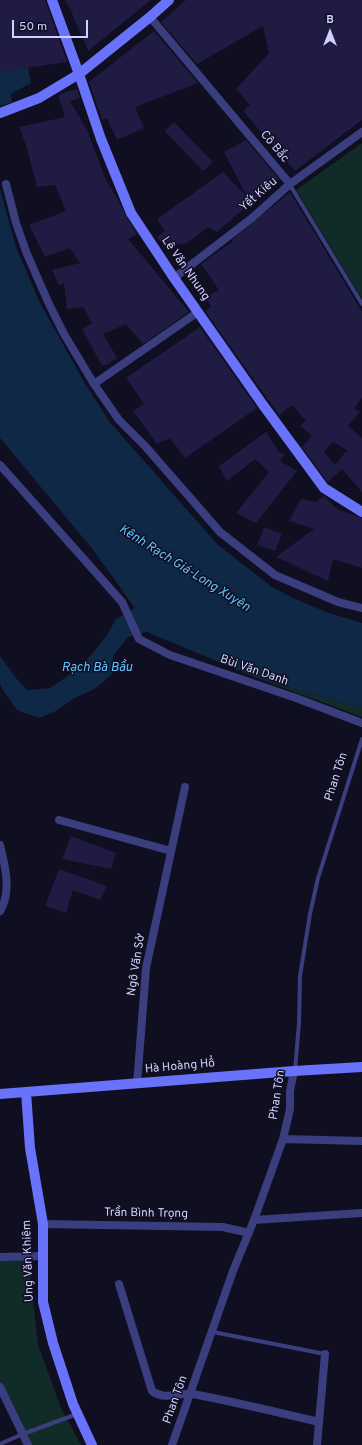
<!DOCTYPE html>
<meta charset="utf-8">
<style>
body{margin:0}
#map{position:relative;width:362px;height:1445px;overflow:hidden;background:#100e21;font-family:Overpass,sans-serif}
canvas{display:block}
.north{position:absolute;left:310px;top:12px;width:40px;height:40px;-webkit-text-stroke:3px #100e21;paint-order:stroke;rotate:0deg;font-size:11px;font-weight:700;line-height:16px;text-align:center;color:#d1d0fe}
.north::after{content:'';display:block;margin:auto;width:14px;height:18px;background:#d1d0fe;clip-path:polygon(50% 0,100% 100%,50% 72%,0 100%)}
.scale{position:absolute;left:12px;top:20px;width:76px;height:18px;box-sizing:border-box;border:2px solid #d1d0fe;border-top:0;padding-left:5px;font-size:12px;line-height:14px;white-space:nowrap;color:#d1d0fe;-webkit-text-stroke:3px #100e21;paint-order:stroke}
</style>
<div id="map">
<canvas width="362" height="1445"></canvas>
<div class="north">B</div>
<div class="scale">50 m</div>
</div>
<script>
const ctx = document.querySelector('canvas').getContext('2d');
ctx.lineJoin = 'round';
function fillPath(path, color) {
  ctx.fillStyle = color;
  ctx.fill(path, 'evenodd');
}
function stroke(path, color, width, dash) {
  ctx.strokeStyle = color;
  ctx.lineWidth = width;
  ctx.lineCap = dash ? 'butt' : 'round';
  ctx.setLineDash(dash || []);
  ctx.stroke(path);
}
function label(font, color, halo, rows, align = 'center') {
  ctx.font = font + ' Overpass,sans-serif';
  ctx.lineWidth = 3;
  ctx.setLineDash([]);
  ctx.textBaseline = 'middle';
  ctx.strokeStyle = halo;
  ctx.fillStyle = color;
  for (const [text, x, y, turn = 0] of rows) {
    ctx.save();
    ctx.translate(x, y);
    ctx.rotate((+turn || 0) * Math.PI / 180);
    ctx.textAlign = isNaN(turn) ? turn : align;
    if (halo) ctx.strokeText(text, 0, 0);
    ctx.fillText(text, 0, 0);
    ctx.restore();
  }
}
const green = new Path2D(`
 M362,143V299L296,190Z
 M257,678L362,708V717Z
 M0,1257H26L30,1273L38,1345L61,1408L81,1445H28L0,1387Z`);
const water = new Path2D(`
 M0,0H15L31,83L11,94L12,102L0,106Z
 M0,189L16,247L40,303L84,382L109,421L217,544L272,587L293,598L326,612L362,623V708L257,678L147,632L128,637L113,656L112,674L96,688L73,699L56,711L39,718L17,710L3,690L0,684V656L16,678L27,690L50,688L75,671L92,654L107,635L116,619L135,608L94,551L0,438Z`);
const building = new Path2D(`
 M0,0H45L67,62L0,72Z
 M65,0H151L88,51L72,14H73Z
 M186,0H362V120L295,171L243,111L250,105L236,89L269,53L263,26L197,64L161,22Z
 M154,31L198,83L135,107L144,128L117,140L107,118L102,120L89,82Z
 M77,89L80,98L70,101L87,130L106,180L119,201L126,216L137,234L128,239L189,312L143,344L126,324L103,334L117,358L106,365L102,366L82,329L92,323L83,307L67,309L64,283L59,285L52,270L80,263L70,248L45,257L29,225L66,211L55,185L37,187L26,145L19,127L65,117L58,96L65,92Z
 M174,122L213,162L203,171L165,131Z
 M246,140L279,179L217,232L208,227L187,243L164,246L157,237L165,231L157,219L223,172L247,197L224,152Z
 M290,192L362,312V398L354,408L360,412L348,426L362,438V492L342,469L328,482L326,480L302,447L312,436L300,426L306,421L292,405L279,415L205,311L211,307L206,297L219,290L201,264L233,241L232,240ZM333,442L347,450L335,465L324,452Z
 M200,327L257,408L185,458L170,438L157,444L133,411L144,404L126,378Z
 M266,432L279,452L285,454L280,461L297,471L256,523L236,513L269,472L255,459L227,481L219,466Z
 M324,496L337,509L362,518V568L333,559L328,581L276,557L314,529L289,521L301,499L316,502Z
 M264,527L282,534L275,551L257,545Z
 M71,836L116,853L111,869L62,859Z
 M59,869L107,886L100,900L73,890L66,913L45,906Z`);
const lane = new Path2D(`
 M290,185L362,304
 M295,1070L299,1023L300,976L310,914L318,878L362,739
 M213,1332L325,1354
 M0,1444L23,1434L77,1414`);
const street = new Path2D(`
 M150,17L290,184
 M6,184L16,223L27,254L49,304L64,334L94,384L119,420L145,446L220,532L252,557L275,575L338,602L362,608
 M174,278L252,218L290,184L362,132
 M94,384L198,312
 M0,465L122,602L139,639L170,655L296,698L362,723
 M59,820L171,851
 M0,845C5,865 12,892 0,911
 M137,1084L146,968L185,787
 M283,1139L362,1141
 M254,1220L362,1213
 M43,1224L223,1227L249,1233
 M0,1257L43,1256
 M119,1284L152,1391C165,1401 178,1392 193,1394C235,1402 277,1412 319,1422
 M0,1387L28,1445
 M172,1445L233,1271L254,1220L283,1139L290,1109V1091L294,1071
 M317,1445L325,1354`);
const secondary = new Path2D(`
 M52,0L79,74L101,139L131,213L174,278L263,405L324,488L362,512
 M0,113L39,98L79,74L150,17L169,0
 M26,1092L30,1148L43,1224V1302L53,1343L73,1404L92,1445
 M0,1094L294,1071L362,1067`);
const streetNames = [
 ["Cô Bắc",274,147,50],
 ["Yết Kiêu",259,195,-41],
 ["Lê Văn Nhung",185,269,55],
 ["Bùi Văn Danh",254,671,19],
 ["Phan Tôn",337,777,-72],
 ["Ngô Văn Sở",137,965,-81],
 ["Hà Hoàng Hổ",180,1067,-5],
 ["Phan Tôn",278,1095,-81],
 ["Trần Bình Trọng",146,1214,1],
 ["Ung Văn Khiêm",29,1261,-92],
 ["Phan Tôn",176,1400,-70]
];
const waterNames = [
 ["Kênh Rạch Giá-Long Xuyên",184,569,32],
 ["Rạch Bà Bầu",97,668]
];
fillPath(green, '#112b28');
fillPath(water, '#0e2846');
fillPath(building, '#1f1b42');
stroke(lane, '#3a3e7f', 4);
stroke(street, '#3a3e7f', 8);
stroke(secondary, '#6972fb', 10);
label('12px', '#d1d0fe', '#100e21', streetNames);
label('italic 13px', '#61c1fb', '#100e21', waterNames);
</script>
